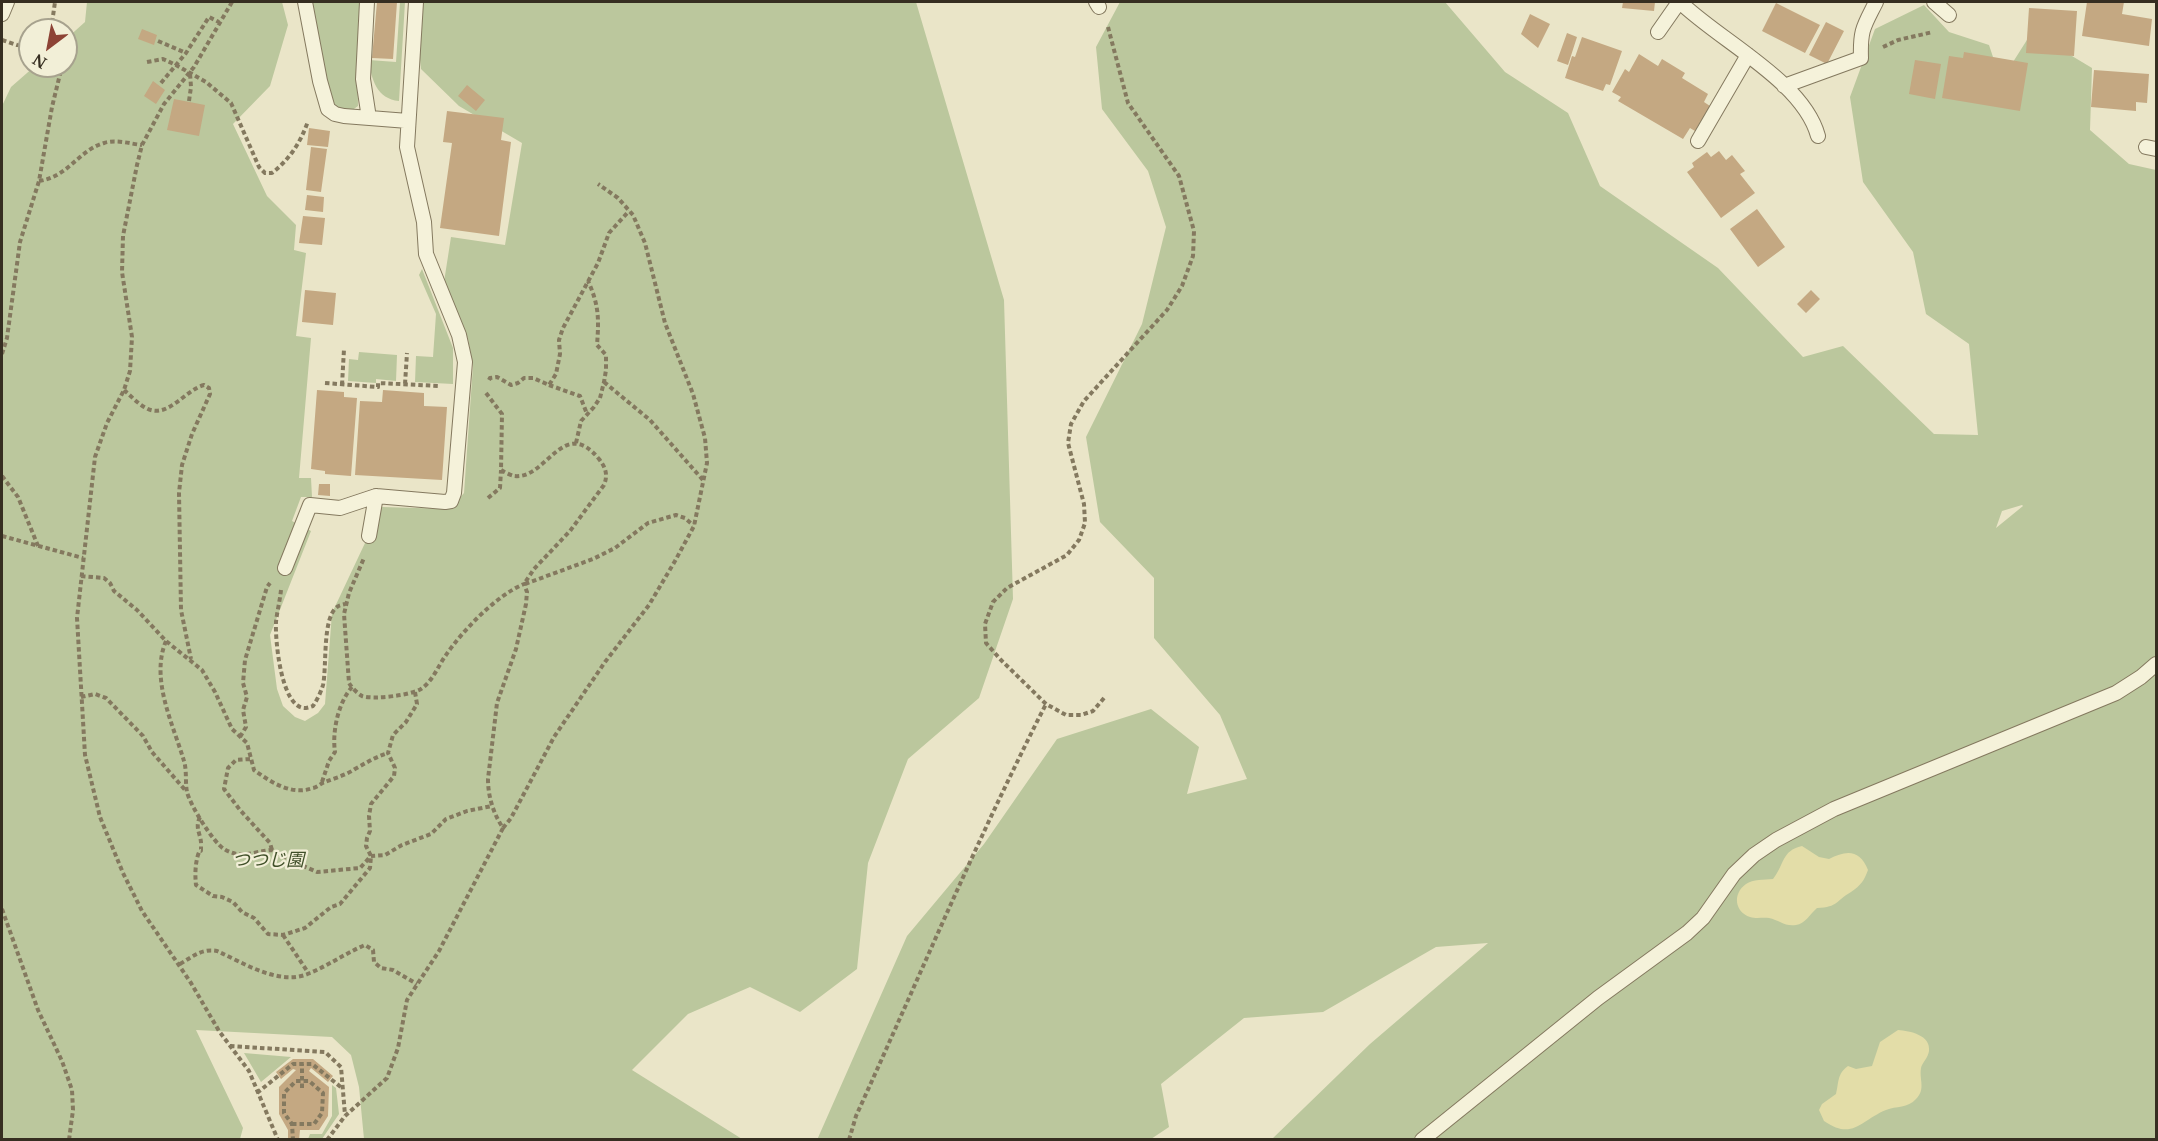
<!DOCTYPE html>
<meta charset="utf-8">
<style>
body{margin:0}
#map{position:relative;width:2158px;height:1141px;overflow:hidden;background:#eae5c8;font-family:"Noto Serif",serif}
canvas{display:block}
.frame{position:absolute;inset:0;border:3px solid #362e21;pointer-events:none}
.north{position:absolute;left:18px;top:18px;width:60px;height:60px;box-sizing:border-box;background:#f2efd7;border:2px solid #a7a28e;border-radius:50%;rotate:212deg;font-size:16px;font-weight:700;line-height:24px;text-align:center;color:#362e21}
.north::after{content:'';display:block;margin:auto;width:21px;height:27px;background:#8d4335;clip-path:polygon(50% 0,100% 100%,50% 72%,0 100%)}
</style>
<div id="map">
<canvas width="2158" height="1141"></canvas>
<div class="frame"></div>
<div class="north">N</div>
</div>
<script>
const ctx = document.querySelector('canvas').getContext('2d');
ctx.lineJoin = 'round';
function fillPath(path, color) {
  ctx.fillStyle = color;
  ctx.fill(path, 'evenodd');
}
function stroke(path, color, width, dash) {
  ctx.strokeStyle = color;
  ctx.lineWidth = width;
  ctx.lineCap = dash ? 'butt' : 'round';
  ctx.setLineDash(dash || []);
  ctx.stroke(path);
}
function label(font, color, halo, rows, align = 'center') {
  ctx.font = font + ' "Noto Serif","Noto Sans JP",serif';
  ctx.lineWidth = 4.5;
  ctx.setLineDash([]);
  ctx.textBaseline = 'middle';
  ctx.strokeStyle = halo;
  ctx.fillStyle = color;
  for (const [text, x, y, turn = 0] of rows) {
    ctx.save();
    ctx.translate(x, y);
    ctx.rotate((+turn || 0) * Math.PI / 180);
    ctx.textAlign = isNaN(turn) ? turn : align;
    if (halo) ctx.strokeText(text, 0, 0);
    ctx.fillText(text, 0, 0);
    ctx.restore();
  }
}
const green = new Path2D(`
 M87,2H282L288,25L270,86L233,124L267,196L296,225L294,250L306,253L296,336L311,338L299,478H311L312,497H301L292,521L311,531L270,635L277,689L283,706L295,717L305,721L318,713L325,704L332,613L382,507L450,509L464,493L473,366L468,339L444,282L451,237L505,245L522,143L459,106L421,69L414,2H916L1004,300L1013,599L979,698L908,759L868,863L857,969L800,1012L750,987L688,1014L632,1070L742,1139H364L359,1087L351,1055L332,1037L196,1030L243,1128L240,1139H2V106L11,87L35,66H66V39L85,22Z
 M312,2H360L357,58L358,106L351,111L337,108L330,96Z
 M400,2H405L399,101C377,99 371,79 369,60L396,62Z
 M1120,2H1445L1505,72L1568,113L1600,186L1718,268L1803,357L1843,346L1934,434L1978,435L1969,344L1926,314L1913,252L1863,182L1850,97L1875,29L1924,5L1949,32L1989,45L2001,81L2032,32L2092,68L2090,130L2129,164L2156,170V1139H1272L1370,1044L1488,943L1436,947L1323,1012L1244,1018L1161,1084L1169,1127L1151,1139L817,1140L907,936L984,844L1057,739L1151,709L1199,747L1187,794L1247,779L1220,715L1154,638V578L1100,522L1086,437L1142,324L1166,227L1148,171L1102,109L1096,47ZM2022,505L2023,506L1996,528L2002,511Z
 M422,269L453,348V384L415,382L416,356L433,357L436,314L419,275Z
 M359,352L397,355L396,381L376,379V383L348,381L349,359L358,360Z
 M244,1053L291,1057L261,1082Z
 M332,1085L336,1088L339,1114L322,1139H308L310,1134H322L332,1116Z`);
const sand = new Path2D(`
 M1802,846L1819,857L1829,859C1846,850 1860,849 1868,870C1864,881 1861,885 1851,892C1835,901 1839,907 1817,908C1810,914 1805,924 1796,925C1785,927 1779,920 1769,918C1763,917 1757,919 1750,917C1735,912 1732,894 1746,884C1753,879 1764,880 1773,879C1785,864 1781,851 1802,846Z
 M1898,1030C1910,1031 1931,1035 1929,1051C1928,1058 1922,1063 1921,1068C1919,1080 1926,1089 1916,1099C1908,1108 1896,1106 1886,1110C1861,1120 1853,1141 1824,1121L1819,1110L1822,1104L1836,1094C1839,1082 1837,1074 1848,1066L1856,1069L1872,1066L1880,1042Z`);
const building = new Path2D(`
 M377,2H397L393,59L372,58Z
 M1623,2H1655L1654,11L1622,8Z
 M2087,2H2124L2122,14L2152,19L2149,46L2082,36Z
 M1776,3L1820,25L1805,53L1762,31Z
 M2029,8L2077,11L2074,56L2026,53Z
 M1530,14L1550,24L1538,48L1521,34Z
 M1826,22L1844,31L1827,64L1809,55Z
 M142,29L157,35L154,45L138,39Z
 M1567,33L1577,37L1568,65L1557,61Z
 M1582,37L1622,51L1610,85L1606,84L1603,91L1565,78L1572,56L1575,57Z
 M1964,52L2028,63L2020,111L1942,98L1949,56L1963,58Z
 M1639,54L1658,66L1662,59L1685,73L1682,78L1708,94L1704,102L1710,106L1695,131L1690,128L1683,139L1618,101L1621,97L1612,92L1625,69L1629,72Z
 M1915,60L1941,64L1935,99L1909,94Z
 M2094,70L2149,74L2147,103L2136,102V111L2091,107Z
 M153,81L165,90L156,104L144,96Z
 M467,85L485,100L476,111L458,96Z
 M174,99L205,105L199,136L167,130Z
 M447,111L504,118L501,140L511,142L499,236L440,228L452,143L443,142Z
 M309,128L330,131L328,147L307,145Z
 M311,147L327,149L321,192L306,190Z
 M1719,151L1726,160L1732,155L1745,171L1740,174L1755,193L1721,218L1687,172L1694,167L1692,163L1707,152L1711,157Z
 M307,195L324,197L323,212L305,210Z
 M1757,209L1785,247L1758,267L1730,229Z
 M303,216L325,218L322,245L299,243Z
 M305,290L336,293L333,325L302,322Z
 M1811,290L1820,299L1806,313L1797,304Z
 M317,390L344,392V397L357,398L351,476L325,474V471L311,469Z
 M383,390L424,393V406L447,407L442,480L355,475L360,401L382,402Z
 M319,484H330V496L318,495Z
 M293,1059H313L333,1076L328,1082L311,1068L309,1071L329,1087L328,1116L319,1130H300L299,1140H288V1130L279,1114V1087L296,1070L293,1069L281,1079L276,1072Z`);
const path = new Path2D(`
 M232,2L194,67L164,104L142,145L137,165L123,236L122,272L132,337L130,371L124,390L107,423L95,457L77,618L85,755L100,817L123,873L142,911L191,983L219,1031L249,1071L278,1140
 M51,30L55,2
 M2,40L17,45L30,46
 M158,41L186,53
 M1883,47L1898,40L1933,32
 M147,62L163,59L176,65L206,82L231,103L259,167L265,173H272C289,160 301,142 308,121
 M161,83L186,53L209,17L219,22
 M189,101L191,87L190,73
 M39,181C68,177 79,150 104,143C116,139 131,144 142,145
 M2,354L7,338L20,242L39,181L52,107L62,66
 M489,380L490,378L497,377L511,385L518,383L524,378H533L549,385L556,374L560,354L559,340L563,328L598,263L609,233L629,211
 M604,382L650,420L703,480
 M325,383L378,387V383L439,386
 M405,384L407,353
 M342,385L344,349
 M549,385L580,396L587,414
 M124,390C131,396 138,404 146,408C167,420 185,390 204,385L209,388L210,394L192,434L182,465L179,493L181,610L191,659
 M486,393L502,414L501,470C504,472 510,475 514,476C547,480 563,415 599,459C606,468 608,475 604,485L570,531L534,569L524,584
 M576,443L581,421L594,407L600,398L604,382L606,370V355L597,345C599,319 599,305 588,281
 M2,476L18,497L38,546
 M488,498L500,488L501,470
 M2,536L83,558
 M81,576L104,578L110,583L114,591L137,610L166,641L202,670L215,692L232,729L247,743L254,770C271,782 291,796 313,788C318,787 321,783 325,782C335,778 346,775 355,769C366,763 375,757 388,753
 M525,584L593,559L615,548L648,523L676,515L685,518L693,525
 M281,590C280,600 277,612 276,622C275,640 281,706 304,708C307,708 310,707 313,706C317,700 321,692 323,685C327,667 322,618 337,607C339,605 342,605 345,604
 M166,641C150,679 173,724 184,761C187,771 185,782 187,792C190,805 213,842 224,849C242,860 254,851 272,850L294,862L317,872L360,868L371,856L385,855L402,845L431,834L446,819L467,811L492,806
 M81,697L95,694L106,698L143,736L152,752L186,791
 M1104,698L1093,711L1081,715H1066L1046,704L1001,660L986,643L985,624L993,602L1007,588L1067,555L1079,540L1085,523L1084,504L1068,443L1071,424L1084,401L1167,310L1182,286L1193,256L1194,231L1179,176L1128,103L1108,27
 M240,737L246,727L243,710L247,697L243,683L245,660L267,587L270,583
 M250,759L236,760L228,768L224,789L240,810L270,843L272,850
 M322,782L329,761L335,752C332,732 338,703 352,687
 M200,817C194,829 202,835 201,846C201,856 201,846 198,855C195,865 195,876 196,885L213,896L222,897L233,902L242,912L254,918L268,934L283,935L305,928L331,907L340,904L370,868L371,856L366,846L367,838L370,831L369,816L371,804L394,776L395,768L388,753L393,735L406,722L417,704L415,692
 M503,828L511,818L554,737L605,662L649,605L675,561L694,526L707,463L705,438L693,394L665,323L645,243L633,215L618,198L598,184
 M2,909L38,1010L62,1061L72,1090L73,1110L69,1140
 M283,935L309,974
 M180,964C192,957 202,948 217,951C244,963 280,987 310,973C329,965 346,953 365,945L373,950L374,962L381,968L393,970L417,984
 M230,1046L325,1052L341,1067L345,1115
 M302,1088V1064
 M257,1093L293,1064H312L342,1088
 M292,1124H314L322,1113L323,1093L309,1081H296L284,1093V1113L292,1124L293,1140
 M327,1140L345,1116L387,1078L398,1048L407,1000L439,951L503,828C493,813 488,796 488,779L497,703L516,649L526,604L527,592L524,584C497,595 463,630 446,655C438,666 433,681 421,689C411,695 374,700 362,696C357,693 352,688 349,683L344,614L349,593L364,558
 M849,1140L856,1116C919,978 977,839 1046,704`);
const service = new Path2D(`
 M305,2L320,81L328,109L335,114L344,116L408,121
 M367,2L363,79L369,118
 M1096,2L1099,7
 M1680,2C1720,41 1803,81 1818,136
 M1934,2L1949,15
 M2,14L7,2
 M1658,32L1679,2
 M1784,86L1861,58C1860,29 1864,26 1876,2
 M1698,141L1748,55
 M2146,147L2156,149
 M369,536L376,496
 M285,568L310,505L340,508L376,496L445,502L451,501L454,493L465,362L459,335L426,254L424,222L407,147L416,2
 M1422,1140L1598,998L1687,933L1703,918L1734,874L1754,855L1776,840L1834,809L2116,693L2141,677L2156,664`);
const parkNames = [
 ["つつじ園",268,861]
];
fillPath(green, '#bbc79d');
fillPath(sand, '#e3dda8');
fillPath(building, '#c4a882');
stroke(service, '#84795f', 16);
stroke(path, '#84795f', 4, [4.5, 3]);
stroke(service, '#f5f2da', 14);
label('italic 18px', '#405029', '#f2efd7', parkNames);
</script>
